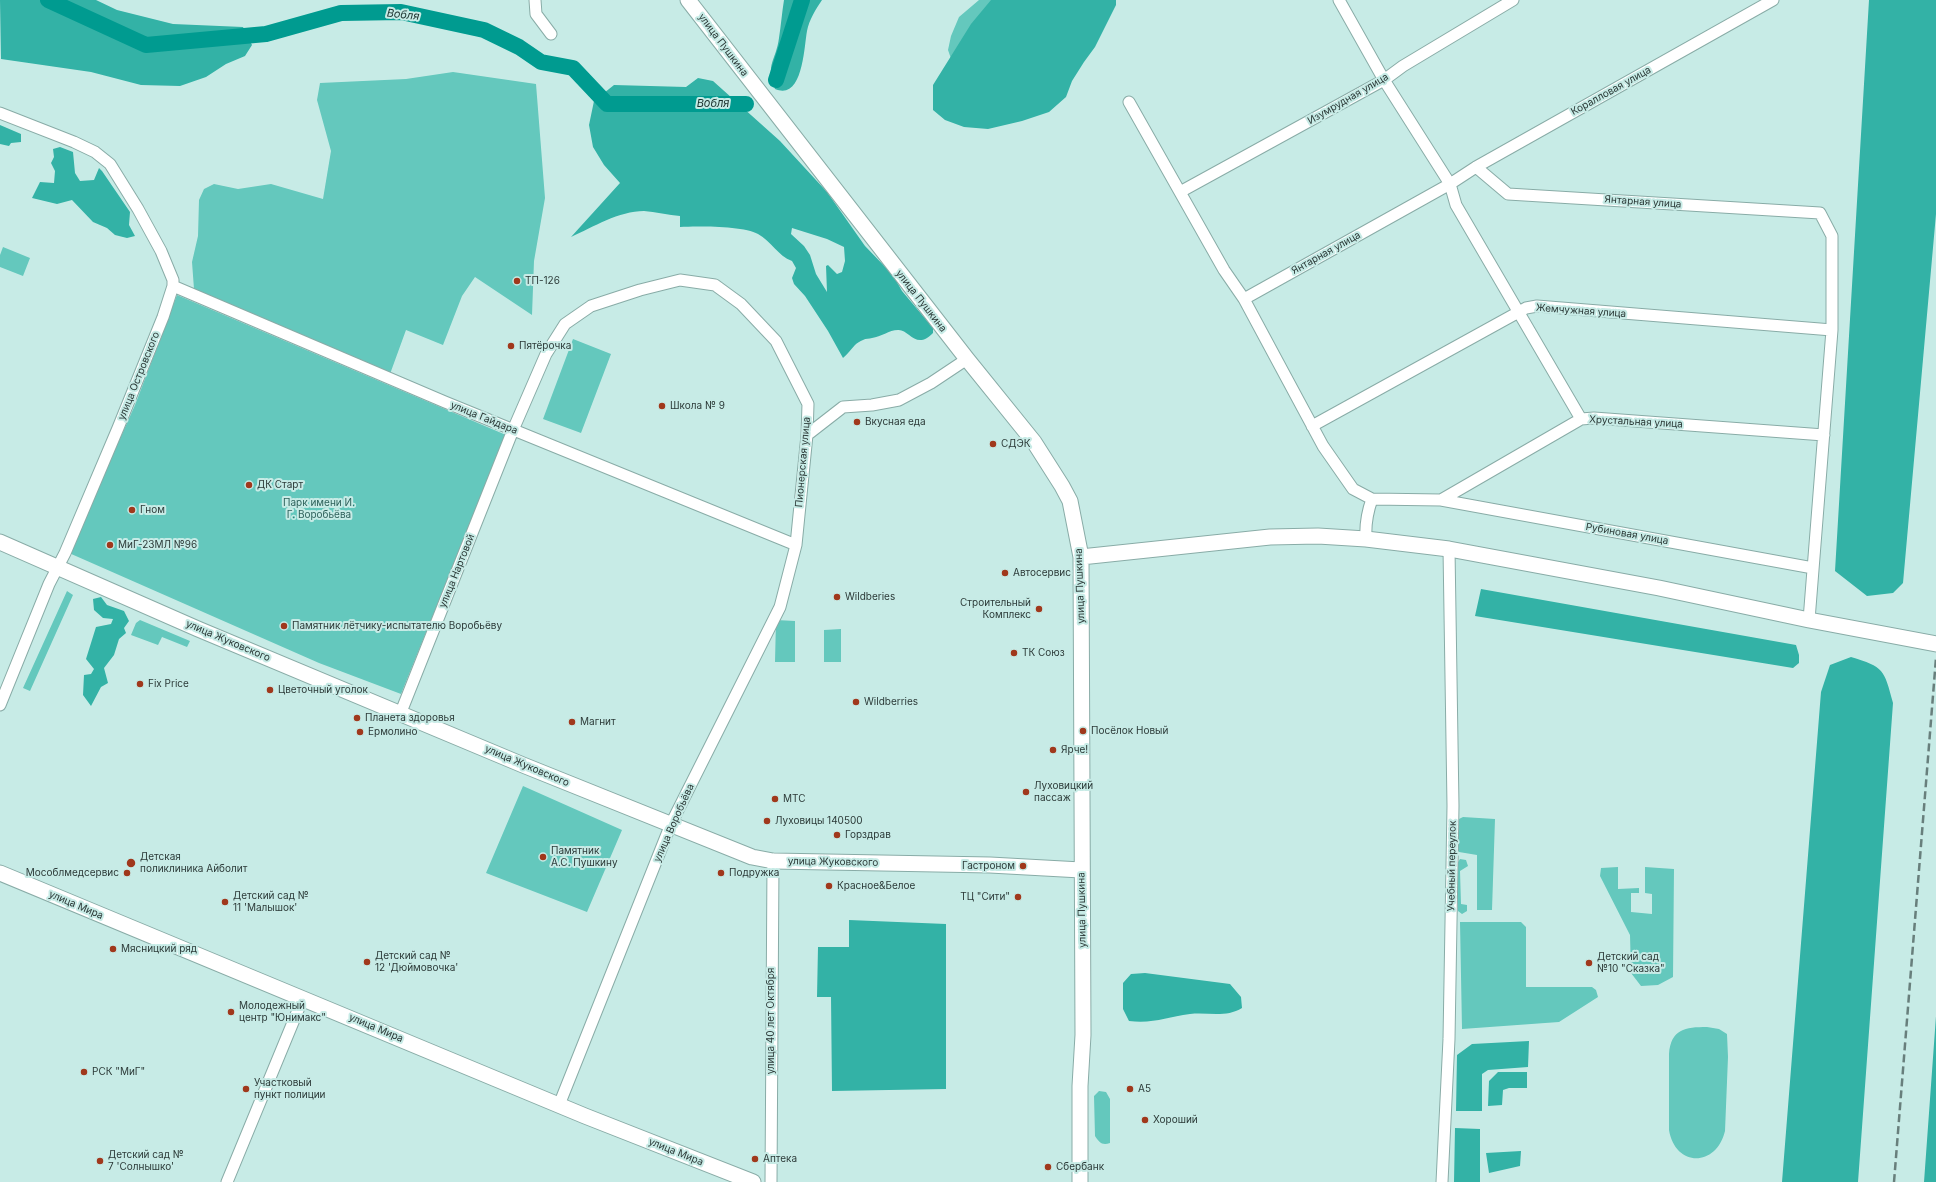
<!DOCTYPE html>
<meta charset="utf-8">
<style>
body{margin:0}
canvas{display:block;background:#c7ebe6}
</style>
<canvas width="1936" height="1182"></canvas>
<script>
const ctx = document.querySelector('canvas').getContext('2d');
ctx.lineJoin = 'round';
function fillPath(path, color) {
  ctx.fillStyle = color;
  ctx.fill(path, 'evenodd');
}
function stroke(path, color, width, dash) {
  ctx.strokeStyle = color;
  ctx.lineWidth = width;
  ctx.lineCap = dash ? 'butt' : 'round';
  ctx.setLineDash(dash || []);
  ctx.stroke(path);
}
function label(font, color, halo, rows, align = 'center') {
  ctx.font = font + ' Inter,sans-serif';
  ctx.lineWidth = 4;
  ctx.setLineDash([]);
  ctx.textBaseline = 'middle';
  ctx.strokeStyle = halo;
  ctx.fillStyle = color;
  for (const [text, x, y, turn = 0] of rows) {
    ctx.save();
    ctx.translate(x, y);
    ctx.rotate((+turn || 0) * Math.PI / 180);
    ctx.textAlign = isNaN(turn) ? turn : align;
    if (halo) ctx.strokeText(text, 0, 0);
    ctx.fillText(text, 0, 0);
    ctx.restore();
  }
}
const green = new Path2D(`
 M979,0H1026L956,73L948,50L951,36L959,17Z
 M453,72L536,84L545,198L534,261L532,315L475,277L462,296L443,345L406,330L390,374L194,289L192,262L198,236L199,200L204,189L214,184L238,189L271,184L323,199L331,151L317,100L320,83L406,79Z
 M3,247L30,258L23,276L0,267V255Z
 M177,295L506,435L401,694L319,663L69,553L135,405Z
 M573,339L611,354L581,433L543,419Z
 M67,591L73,595L30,691L23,688Z
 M140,620L190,641L187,647L162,637L158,645L131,635L136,623Z
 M776,620L795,621V662H775Z
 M841,629V662H824V630Z
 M523,786L622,830L587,912L486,873Z
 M1463,817L1495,819L1492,910H1477V855L1459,852L1457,850L1459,819Z
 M1460,859L1466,860L1468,866L1460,871L1461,904L1467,905V911L1462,914L1458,911L1457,864Z
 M1618,867V889L1639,888V893H1631V912L1652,914V894L1645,893V867L1674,869L1673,977L1658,985L1641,986L1631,973L1630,935L1600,876L1601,868Z
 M1460,922H1521L1526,927V987H1592L1596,990L1598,997L1559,1022L1462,1029Z
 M1707,1027L1719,1029L1727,1034L1728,1057L1725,1131C1716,1168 1675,1167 1669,1130V1054C1671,1029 1685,1027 1707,1027Z
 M1099,1091L1106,1092L1110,1099V1143C1102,1146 1099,1142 1095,1136L1094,1096Z`);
const forest = new Path2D(`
 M0,0H96L117,10L173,24L243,27L252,45L245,56L226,64L206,77L180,86L141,85L91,72L1,59Z
 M784,0H822C816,9 809,20 807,31C804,47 803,101 775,89C765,64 776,61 779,38C781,25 782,12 784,0Z
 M991,0H1116V5L1095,47L1084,62L1072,81L1066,97L1049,112L1022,121L988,129L964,127L945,120L933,110V85L971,24Z
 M1869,0H1936V214L1903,583L1893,593L1867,596L1835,571Z
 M698,78L713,81L780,141L827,192L865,246L893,275L902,291L933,328V333C916,351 909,329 898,330C889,330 881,337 872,338C869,339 866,338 863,340C860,341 857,343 855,345C851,349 848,354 843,358L828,331L805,296L794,284L792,278L796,268L792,261C778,256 771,241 758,234C744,226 697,226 680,227V216C669,215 655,212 644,211C619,211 593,227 571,237L620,183L604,165L593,147L589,125L594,101L614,85L686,87ZM792,228L827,239L844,247L845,261L842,272L837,274L828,265L826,266L827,292L816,274L810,255L804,246L791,234Z
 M0,125L21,134V142L11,143L9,146L0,144Z
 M60,147L73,152L75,173L80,181L94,180L99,168L102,171L130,212L129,225L135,236L127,238L115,235L107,228L93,222L72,200L57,204L32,198L40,182L54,183L55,171L51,163L54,157L53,149Z
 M1481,589L1796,645L1799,655V663L1793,668L1475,616Z
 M101,597L107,605L124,611L129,621L124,628L126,633L119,639L114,655L104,668L108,683L101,687L91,706L83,695L84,675L91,674L94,669L86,659L96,627L111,624L113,619L103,618L94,610L93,599Z
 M1851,657C1884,667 1884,669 1893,703L1858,1182H1782L1821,692L1830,665Z
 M849,920L946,924V1089L832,1091L831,997H817L818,947H849Z
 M1145,973L1230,984L1241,997L1242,1008C1226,1018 1208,1012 1190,1014C1167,1017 1153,1024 1129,1021L1123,1009V983L1131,974Z
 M1936,1016V1182H1924Z
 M1529,1041L1528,1067L1488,1070L1482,1074V1111H1456L1457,1055L1472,1044Z
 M1498,1072H1527V1088H1509L1503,1090L1502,1105L1488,1106L1489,1081Z
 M1455,1128L1480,1129V1182H1454Z
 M1521,1151L1520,1166L1489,1173L1486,1153Z`);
const river = new Path2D(`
 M48,0L146,45L266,34L341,13L401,12L484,30L519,47L541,62L573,68L607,104H746
 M776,80L802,0`);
const street = new Path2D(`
 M535,0L536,14L551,34
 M1339,0L1384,80L1450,184L1456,205L1581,419
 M1129,102L1224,270L1244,299L1323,446L1353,489L1372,499L1441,500L1581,419L1594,418L1824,435
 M0,113L74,142L95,152L110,164L138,209L161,251L173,280V286L163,317L118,428L65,553L49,584L0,705
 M1476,167L1508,194L1820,213L1832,236V330L1809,620
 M1180,192L1384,80L1403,66L1513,0
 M173,286L445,402L796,545
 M1244,299L1450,184L1476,167L1773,0
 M1312,426L1526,308L1537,306L1832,330
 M807,435L843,407L872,405L899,400L931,383L967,359
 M1441,500L1813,568
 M1366,539C1365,524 1367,513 1372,499
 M401,712L513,430L546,354L565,324L591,306L640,290L680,280L715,285L741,304L776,341L808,404L807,435L796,545L780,607L671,824L559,1105
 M227,1182L303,998
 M771,1182L773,861
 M1442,1182L1449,1039L1453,806L1449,549`);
const secondary = new Path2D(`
 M688,0L967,359L1034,442L1062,486L1070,501L1081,557L1083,1035L1080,1086V1182
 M0,542L198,629L523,765L752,857L773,861L990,865L1081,870
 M1081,557L1270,537L1318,536L1366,539L1449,549L1659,588L1809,620L1936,644
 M0,873L585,1116L753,1182`);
const rail = new Path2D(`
 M1894,1182L1936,658`);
const markers = [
 [517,281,4,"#a0381c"],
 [511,346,4,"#a0381c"],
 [662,406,4,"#a0381c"],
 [857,422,4,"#a0381c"],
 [993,444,4,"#a0381c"],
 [249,485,4,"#a0381c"],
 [132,510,4,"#a0381c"],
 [110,545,4,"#a0381c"],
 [1005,573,4,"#a0381c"],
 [837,597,4,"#a0381c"],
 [1039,609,4,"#a0381c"],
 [284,626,4,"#a0381c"],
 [1014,653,4,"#a0381c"],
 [140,684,4,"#a0381c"],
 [270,690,4,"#a0381c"],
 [856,702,4,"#a0381c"],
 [357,718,4,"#a0381c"],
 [572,722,4,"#a0381c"],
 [1083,731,4,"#a0381c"],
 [360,732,4,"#a0381c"],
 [1053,750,4,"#a0381c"],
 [1026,792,4,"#a0381c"],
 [775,799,4,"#a0381c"],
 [767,821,4,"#a0381c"],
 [837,835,4,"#a0381c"],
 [543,857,4,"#a0381c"],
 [131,863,5,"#a0381c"],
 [1023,866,4,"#a0381c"],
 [127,873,4,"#a0381c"],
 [721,873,4,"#a0381c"],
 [829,886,4,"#a0381c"],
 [1018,897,4,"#a0381c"],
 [225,902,4,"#a0381c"],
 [113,949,4,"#a0381c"],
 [367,962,4,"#a0381c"],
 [1589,963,4,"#a0381c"],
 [231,1012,4,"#a0381c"],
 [84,1072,4,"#a0381c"],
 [246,1089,4,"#a0381c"],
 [1130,1089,4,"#a0381c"],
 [1145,1120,4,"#a0381c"],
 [755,1159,4,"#a0381c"],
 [100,1161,4,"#a0381c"],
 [1048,1167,4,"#a0381c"]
];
const streetNames = [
 ["улица Пушкина",723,45,53],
 ["Коралловая улица",1611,91,-29],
 ["Изумрудная улица",1348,99,-30],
 ["Янтарная улица",1643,202,4],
 ["Янтарная улица",1326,253,-29],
 ["улица Пушкина",921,301,52],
 ["Жемчужная улица",1581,311,4],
 ["улица Островского",139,376,-68],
 ["улица Гайдара",484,418,22],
 ["Хрустальная улица",1636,422,3],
 ["Пионерская улица",803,462,-85],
 ["Рубиновая улица",1627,534,10],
 ["улица Нартовой",457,571,-68],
 ["улица Пушкина",1080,586,-92],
 ["улица Жуковского",228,641,23],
 ["улица Жуковского",527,766,23],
 ["улица Воробьёва",674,823,-66],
 ["улица Жуковского",833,862,1],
 ["Учебный переулок",1452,866,-89],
 ["улица Мира",76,905,23],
 ["улица Пушкина",1082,910,-91],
 ["улица 40 лет Октября",771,1021,-90],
 ["улица Мира",376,1028,23],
 ["улица Мира",676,1152,22]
];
const poiNames = [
 ["ТП-126",525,281],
 ["Пятёрочка",519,346],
 ["Школа № 9",670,406],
 ["Вкусная еда",865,422],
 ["СДЭК",1001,444],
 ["ДК Старт",257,485],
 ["Гном",140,510],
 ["МиГ-23МЛ №96",118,545],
 ["Автосервис",1013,573],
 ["Wildberies",845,597],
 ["Строительный",1031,603,"right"],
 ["Комплекс",1031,615,"right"],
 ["Памятник лётчику-испытателю Воробьёву",292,626],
 ["ТК Союз",1022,653],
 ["Fix Price",148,684],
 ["Цветочный уголок",278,690],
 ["Wildberries",864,702],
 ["Планета здоровья",365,718],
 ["Магнит",580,722],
 ["Посёлок Новый",1091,731],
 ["Ермолино",368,732],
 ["Ярче!",1061,750],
 ["Луховицкий",1034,786],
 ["пассаж",1034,798],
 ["МТС",783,799],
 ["Луховицы 140500",775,821],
 ["Горздрав",845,835],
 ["Памятник",551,851],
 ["А.С. Пушкину",551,863],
 ["Детская",140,857],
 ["поликлиника Айболит",140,869],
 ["Гастроном",1015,866,"right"],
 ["Мособлмедсервис",119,873,"right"],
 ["Подружка",729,873],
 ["Красное&Белое",837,886],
 ["Детский сад №",233,896],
 ["11 'Малышок'",233,908],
 ["ТЦ \"Сити\"",1010,897,"right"],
 ["Мясницкий ряд",121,949],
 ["Детский сад №",375,956],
 ["12 'Дюймовочка'",375,968],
 ["Детский сад",1597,957],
 ["№10 \"Сказка\"",1597,969],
 ["Молодежный",239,1006],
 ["центр \"Юнимакс\"",239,1018],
 ["РСК \"МиГ\"",92,1072],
 ["Участковый",254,1083],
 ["пункт полиции",254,1095],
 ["А5",1138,1089],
 ["Хороший",1153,1120],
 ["Детский сад №",108,1155],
 ["7 'Солнышко'",108,1167],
 ["Аптека",763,1159],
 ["Сбербанк",1056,1167]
];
const parkNames = [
 ["Парк имени И.",319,503],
 ["Г. Воробьёва",319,515]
];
const waterNames = [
 ["Вобля",403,15,6],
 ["Вобля",713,104]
];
fillPath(green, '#64c8bd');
fillPath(forest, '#33b2a6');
stroke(river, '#009b90', 16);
stroke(street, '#89aca7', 13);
stroke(secondary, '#89aca7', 17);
stroke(street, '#fff', 11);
stroke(secondary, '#fff', 15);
stroke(rail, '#687f7c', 2.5, [8, 4]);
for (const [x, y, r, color] of markers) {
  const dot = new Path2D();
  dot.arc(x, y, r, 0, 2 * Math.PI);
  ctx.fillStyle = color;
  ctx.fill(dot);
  stroke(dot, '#c7ebe6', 1.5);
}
label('10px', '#2c3a38', '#c7ebe6', streetNames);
label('10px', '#2c3a38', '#c7ebe6', poiNames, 'left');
label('10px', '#2e615b', '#c7ebe6', parkNames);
label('italic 11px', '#1a302d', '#c7ebe6', waterNames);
</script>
